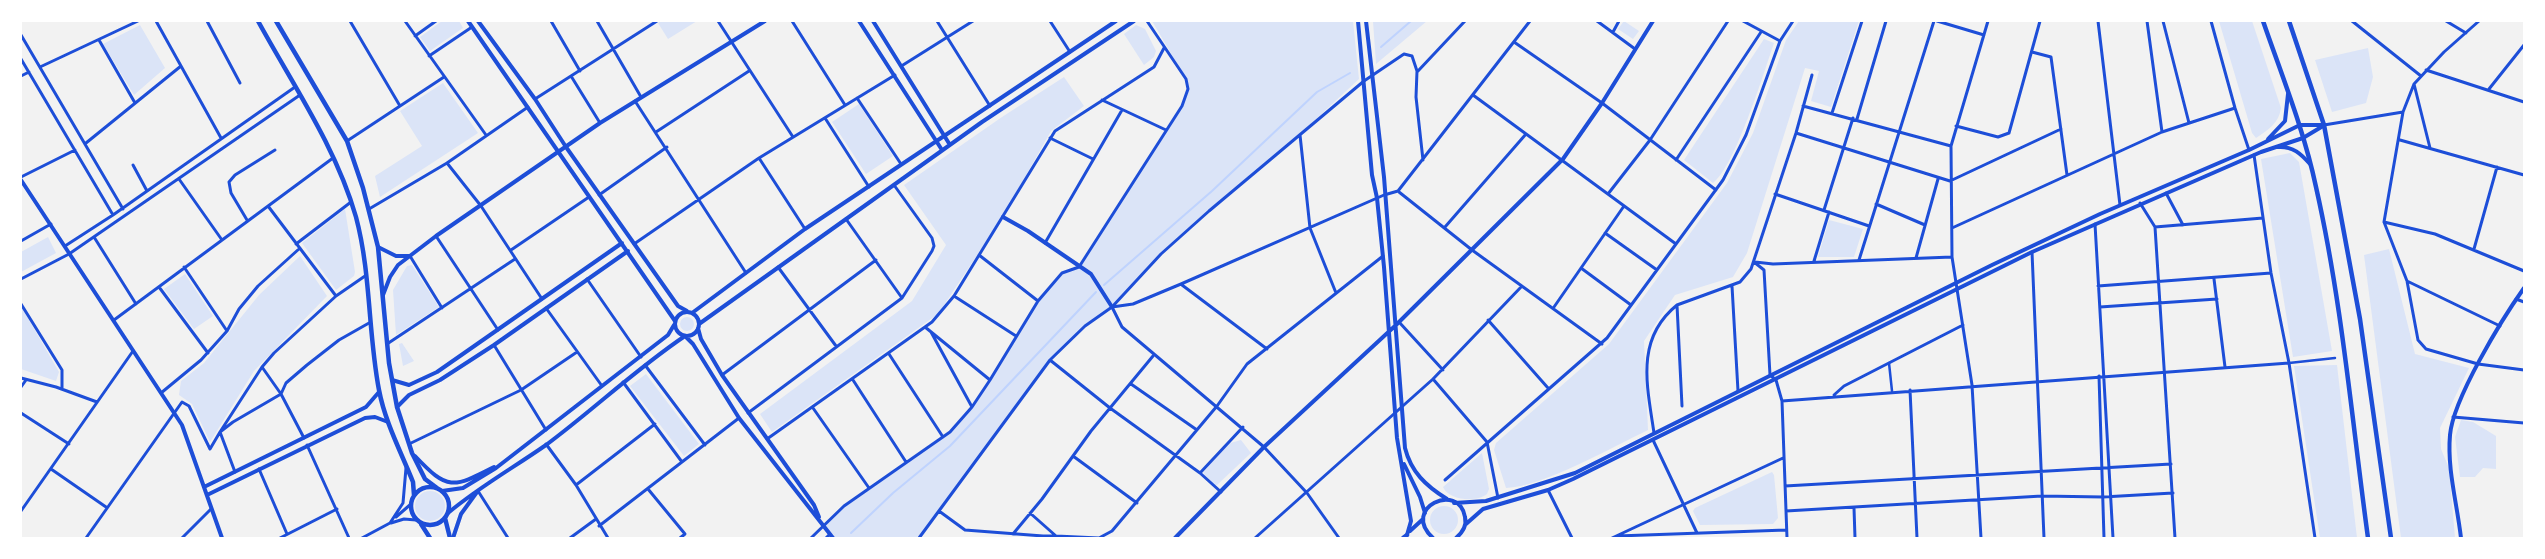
<!DOCTYPE html>
<style>
body{margin:0}
#map{position:relative;width:2545px;height:559px;overflow:hidden;background:#f2f2f2;font-family:Arial,sans-serif}
canvas{display:block}
.frame{position:absolute;inset:0;border:22px solid #fff;pointer-events:none}
</style>
<div id="map">
<canvas width="2545" height="559"></canvas>
<div class="frame"></div>
</div>
<script>
const ctx = document.querySelector('canvas').getContext('2d');
ctx.lineJoin = 'round';
function fillPath(path, color) {
  ctx.fillStyle = color;
  ctx.fill(path, 'evenodd');
}
function stroke(path, color, width, dash) {
  ctx.strokeStyle = color;
  ctx.lineWidth = width;
  ctx.lineCap = dash ? 'butt' : 'round';
  ctx.setLineDash(dash || []);
  ctx.stroke(path);
}
const green = new Path2D(`
 M442,21H459L463,28L430,51L420,37Z
 M661,21H697L668,39L658,23Z
 M1152,21H1353L1359,79L1300,134L1161,254L1112,307L1085,326L1050,360L919,538H833L824,525L844,506L950,432L972,407L1038,301L1062,273L1079,266L1182,106L1188,89L1186,79Z
 M1373,21H1427L1376,64Z
 M1624,21L1639,31L1633,39L1618,29Z
 M1799,21H1859L1831,107L1811,101L1819,71L1805,68L1747,253L1733,277L1675,295L1644,341L1648,430C1613,447 1542,487 1506,488L1494,450L1496,443L1609,344L1727,183L1753,133L1786,40Z
 M2219,21H2252L2281,108C2279,123 2268,130 2256,138L2252,133Z
 M140,25L165,68L134,95L103,44Z
 M1136,25L1145,29L1156,51L1154,57L1144,65L1124,34Z
 M1764,39L1774,43C1764,72 1735,167 1713,183L1684,160Z
 M2368,48L2373,77L2366,103L2332,112L2315,60Z
 M1064,77L1084,106L1051,131L1003,216L938,314L772,432L760,414L912,301L946,245L904,185L1002,117Z
 M443,83L478,133L380,197L375,176L422,146L400,111Z
 M859,104L893,156L866,174L832,122Z
 M2290,153L2299,162L2332,351L2293,357L2261,159Z
 M345,209L355,272L354,276L336,290L302,243Z
 M1829,220L1863,229L1854,257H1818Z
 M48,237L56,253L21,272V252Z
 M2389,249L2415,354L2469,368L2440,428L2441,449L2449,468L2455,538H2401L2364,255Z
 M300,256L327,296L254,371L210,442L192,404L179,395L181,381L204,363L259,295Z
 M412,265L439,307L396,335L393,290L407,266Z
 M185,274L213,316L194,329L164,289Z
 M21,306L59,372L56,381L21,369Z
 M680 324a7 7 0 1 1 14 0a7 7 0 1 1-14 0Z
 M402,343L414,361L403,366L399,344Z
 M2337,365L2357,538H2320L2294,366Z
 M646,374L699,444L684,456L630,386Z
 M2461,420L2473,422L2496,436V469L2483,468L2475,477H2460L2455,437Z
 M1241,440L1251,453L1217,485H1213L1203,473L1227,444Z
 M1482,453L1489,489L1487,494C1476,503 1448,500 1443,487Z
 M1772,472L1774,475L1778,518L1773,524L1700,525L1693,511L1695,508Z
 M415 506a15 15 0 1 1 30 0a15 15 0 1 1-30 0Z
 M1430 520a14 14 0 1 1 28 0a14 14 0 1 1-28 0Z`);
const stream = new Path2D(`
 M1381,47L1411,21
 M1104,285L1212,191L1317,92L1350,73
 M851,533L893,493L950,446L1096,292`);
const pedestrian = new Path2D(`
 M1889,363L1892,391
 M2289,363L2335,358`);
const minor = new Path2D(`
 M156,21L221,138
 M207,21L240,83
 M350,21L400,106
 M405,21L486,135
 M551,21L580,71
 M597,21L641,97
 M718,21L793,137
 M792,21L845,105
 M937,21L990,106
 M1050,21L1070,52
 M1597,21L1635,49
 M1743,21L1780,41
 M1937,21L1984,35
 M2098,21L2120,205
 M2147,21L2162,132
 M2163,21L2189,123
 M2211,21L2235,108L2249,150
 M2352,21L2421,76
 M2446,21L2466,33
 M2479,21L2444,52L2414,84L2403,112L2384,222L2407,281L2418,340L2426,349L2478,364L2524,370
 M1613,32L1619,21
 M21,35L123,209
 M415,36L436,21
 M99,40L135,103
 M1514,42L1602,103L1716,190
 M2032,52L2051,57L2067,175
 M429,56L472,27
 M21,59L113,215
 M903,65L973,21
 M40,67L138,21
 M2426,70L2524,102
 M1418,71L1465,21
 M21,76L29,72
 M571,76L600,123
 M2414,84L2430,148
 M2489,89L2524,45
 M1473,95L1676,244
 M857,98L901,164
 M535,99L657,21
 M1102,100L1166,130
 M635,101L746,273
 M1803,106L1951,146
 M1832,113L1862,21
 M825,118L869,187
 M1857,119L1886,21
 M2324,125L2403,112
 M1956,126L1998,137L2009,133L2040,21
 M656,132L749,71
 M1796,133L1950,181L2061,129
 M1300,135L1310,228L1336,293
 M1050,138L1093,159
 M2400,140L2524,175
 M347,141L444,77
 M86,143L181,66
 M2254,155L2271,273L2289,363L2315,538
 M759,158L805,229
 M1676,160L1761,32
 M447,163L481,206L542,299
 M133,165L147,191
 M21,177L75,150
 M179,179L222,240
 M1399,192L1472,250L1602,344
 M2166,193L2183,225
 M1608,194L1650,140L1728,21
 M1775,194L1869,226
 M599,195L667,147
 M2140,203L2155,227L2175,538
 M1876,204L1925,225
 M268,206L336,296
 M369,209L447,163L528,107
 M1824,210L1853,118
 M846,219L902,298
 M247,220L231,193L229,182L235,175L275,150
 M2384,222L2435,234L2524,271
 M2095,224L2113,538
 M1445,227L1526,134
 M2155,227L2263,218
 M1952,228L2162,132L2235,108
 M1605,233L1657,270
 M436,236L498,330
 M94,237L136,304
 M21,241L51,224
 M1045,243L1122,110
 M296,244L351,202
 M634,244L759,158L895,75
 M65,246L113,215L295,87
 M2474,249L2497,167
 M511,250L589,197
 M2032,252L2044,538
 M979,255L1038,301
 M410,256L442,308
 M1916,258L1938,179
 M1859,260L1934,21
 M1814,261L1829,212
 M1754,262L1764,270L1770,375L1776,380L1782,401L1787,538
 M1755,262L1773,264L1952,257
 M184,267L227,331
 M778,267L836,346
 M1581,268L1631,305
 M21,279L69,254L300,95
 M587,279L641,357
 M2214,279L2225,367
 M2407,281L2500,326
 M1182,285L1267,349
 M1732,286L1738,391
 M2098,286L2271,273
 M159,287L208,353
 M954,296L1016,336
 M2516,299L2524,302
 M21,304L62,370V389
 M1677,305L1682,406
 M1112,307L1133,304L1181,284L1384,195L1398,191L1530,21
 M1112,307L1122,327L1264,447L1307,493L1339,538
 M1554,307L1624,206
 M2100,307L2217,299
 M546,308L602,386
 M114,320L333,158
 M1488,320L1548,388
 M1399,322L1443,370
 M925,327L990,380
 M931,332L972,407
 M387,344L515,259
 M494,345L546,430
 M889,354L943,437
 M1050,360L1110,408L1200,473L1221,492
 M645,365L705,445
 M262,367L281,394L304,438
 M722,375L876,260
 M2099,376L2104,538
 M21,378L56,387L97,402
 M1433,379L1487,442L1498,498
 M853,380L906,462
 M623,382L682,462
 M1131,384L1197,430
 M21,387L26,380
 M1910,390L1917,538
 M161,393L201,360L227,331L239,309L258,286L300,248
 M1834,395L1844,386L1963,325
 M1782,401L2289,363
 M813,408L869,488
 M21,413L69,444
 M748,413L902,298L932,251L934,246L932,238L894,185
 M2453,417L2524,423
 M1654,433C1647,385 1635,339 1677,305L1740,282L1751,269L1796,133L1812,75
 M767,439L932,322L954,296L1055,131L1154,67L1164,48
 M1653,440L1697,533
 M409,444L521,390L577,352
 M546,444L576,485L608,538
 M307,445L349,538
 M1073,456L1137,503
 M51,469L106,507
 M259,469L287,534
 M235,472L220,432L262,367L274,353L336,296L365,276
 M1200,473L1243,427
 M1445,480L1607,338L1723,180L1746,135L1780,41L1793,21
 M576,485L655,424
 M1785,486L2171,464
 M648,489L685,534L680,538
 M1548,490L1572,538
 M478,491L508,538
 M1854,508L1855,538
 M21,511L133,351
 M939,511L965,530L1043,536
 M1786,511L2042,496L2103,497L2173,493
 M1030,513L1056,536H1043L1042,538
 M396,517L411,504
 M390,523L403,503L406,468
 M391,523L404,519L416,520
 M599,526L739,418
 M1013,534L1042,499L1091,431L1153,356
 M1056,536L1099,538L1112,531L1217,406L1247,364L1383,256
 M1617,536L1786,530
 M86,538L182,402L189,406L210,449L220,432L233,422L281,394L286,383L307,365L339,340L369,323
 M182,538L211,509
 M280,538L337,509
 M362,538L390,523
 M570,538L596,519
 M811,538L844,506L950,432L972,407L990,380L1038,301L1062,273L1079,267L1182,106L1188,89L1186,79L1147,21
 M826,538L830,534
 M919,538L1050,360L1085,326L1112,307L1161,254L1209,211L1364,81L1404,54L1412,56L1417,71L1416,97L1423,160
 M1255,538L1433,379L1522,286
 M1612,538L1783,458
 M1981,538L1972,385L1952,257L1951,146L1988,21`);
const tertiary = new Path2D(`
 M468,21L675,321
 M478,21L535,99L566,147L678,306L687,311
 M859,21L942,150
 M873,21L950,145
 M1358,21L1372,175L1377,198L1384,267L1397,438L1411,521L1407,535
 M1366,21L1384,177L1405,448C1411,472 1426,486 1447,499
 M2268,139L2285,121L2288,94
 M2278,147C2293,146 2301,154 2310,164
 M21,180L182,425L222,538
 M1003,217L1028,231L1091,274L1112,307
 M378,247L396,256H410
 M383,295L390,277L398,265L436,236L600,123L765,21
 M675 324a12 12 0 1 1 24 0a12 12 0 1 1-24 0Z
 M692,313L805,229L1116,21
 M699,324L982,122L1134,21
 M698,328L701,339L722,375L814,505L819,517
 M685,336L693,344L739,418L833,538
 M392,380L409,385L437,372L622,243
 M397,407L409,395L440,380L494,345L628,251
 M415,456C448,491 453,488 494,467
 M1404,464L1420,497L1425,513
 M204,487L366,407L379,392
 M442,491L463,488L496,468L668,335L674,325
 M207,495L365,418L375,417L388,422
 M1454,503L1486,501L1575,473L1992,265L2100,214L2249,150L2300,125H2324
 M448,513C479,487 513,468 546,445C593,410 636,369 685,336
 M1466,524L1483,509L1548,490L1573,479L2032,252L2261,152L2303,138L2323,126
 M1410,531L1423,519
 M453,538L461,514L477,492
 M1175,538L1264,447L1396,325L1563,159L1602,103L1653,21
 M1433,538C1400,508 1459,481 1465,517C1467,526 1462,533 1456,538
 M2461,538C2457,503 2447,469 2450,435C2453,399 2502,319 2524,288`);
const secondary = new Path2D(`
 M1403,538L1407,535`);
const primary = new Path2D(`
 M258,21C293,85 336,147 356,217C371,273 368,333 379,390C385,422 401,452 413,482L414,495
 M276,21L347,141L363,188L378,247L389,363L397,407L412,453L425,479L437,488
 M2263,21C2282,76 2304,130 2316,187C2342,302 2352,421 2368,538
 M2289,21L2324,125L2360,319L2391,538
 M411 506a19 19 0 1 1 38 0a19 19 0 1 1-38 0Z
 M445,518L450,538
 M421,524L430,538`);
fillPath(green, '#dbe4f7');
stroke(stream, '#bfd3fe', 2);
stroke(pedestrian, '#1d4ed8', 2.5);
stroke(minor, '#1d4ed8', 3);
stroke(tertiary, '#1d4ed8', 4);
stroke(secondary, '#1d4ed8', 4.5);
stroke(primary, '#1d4ed8', 4.5);
</script>
